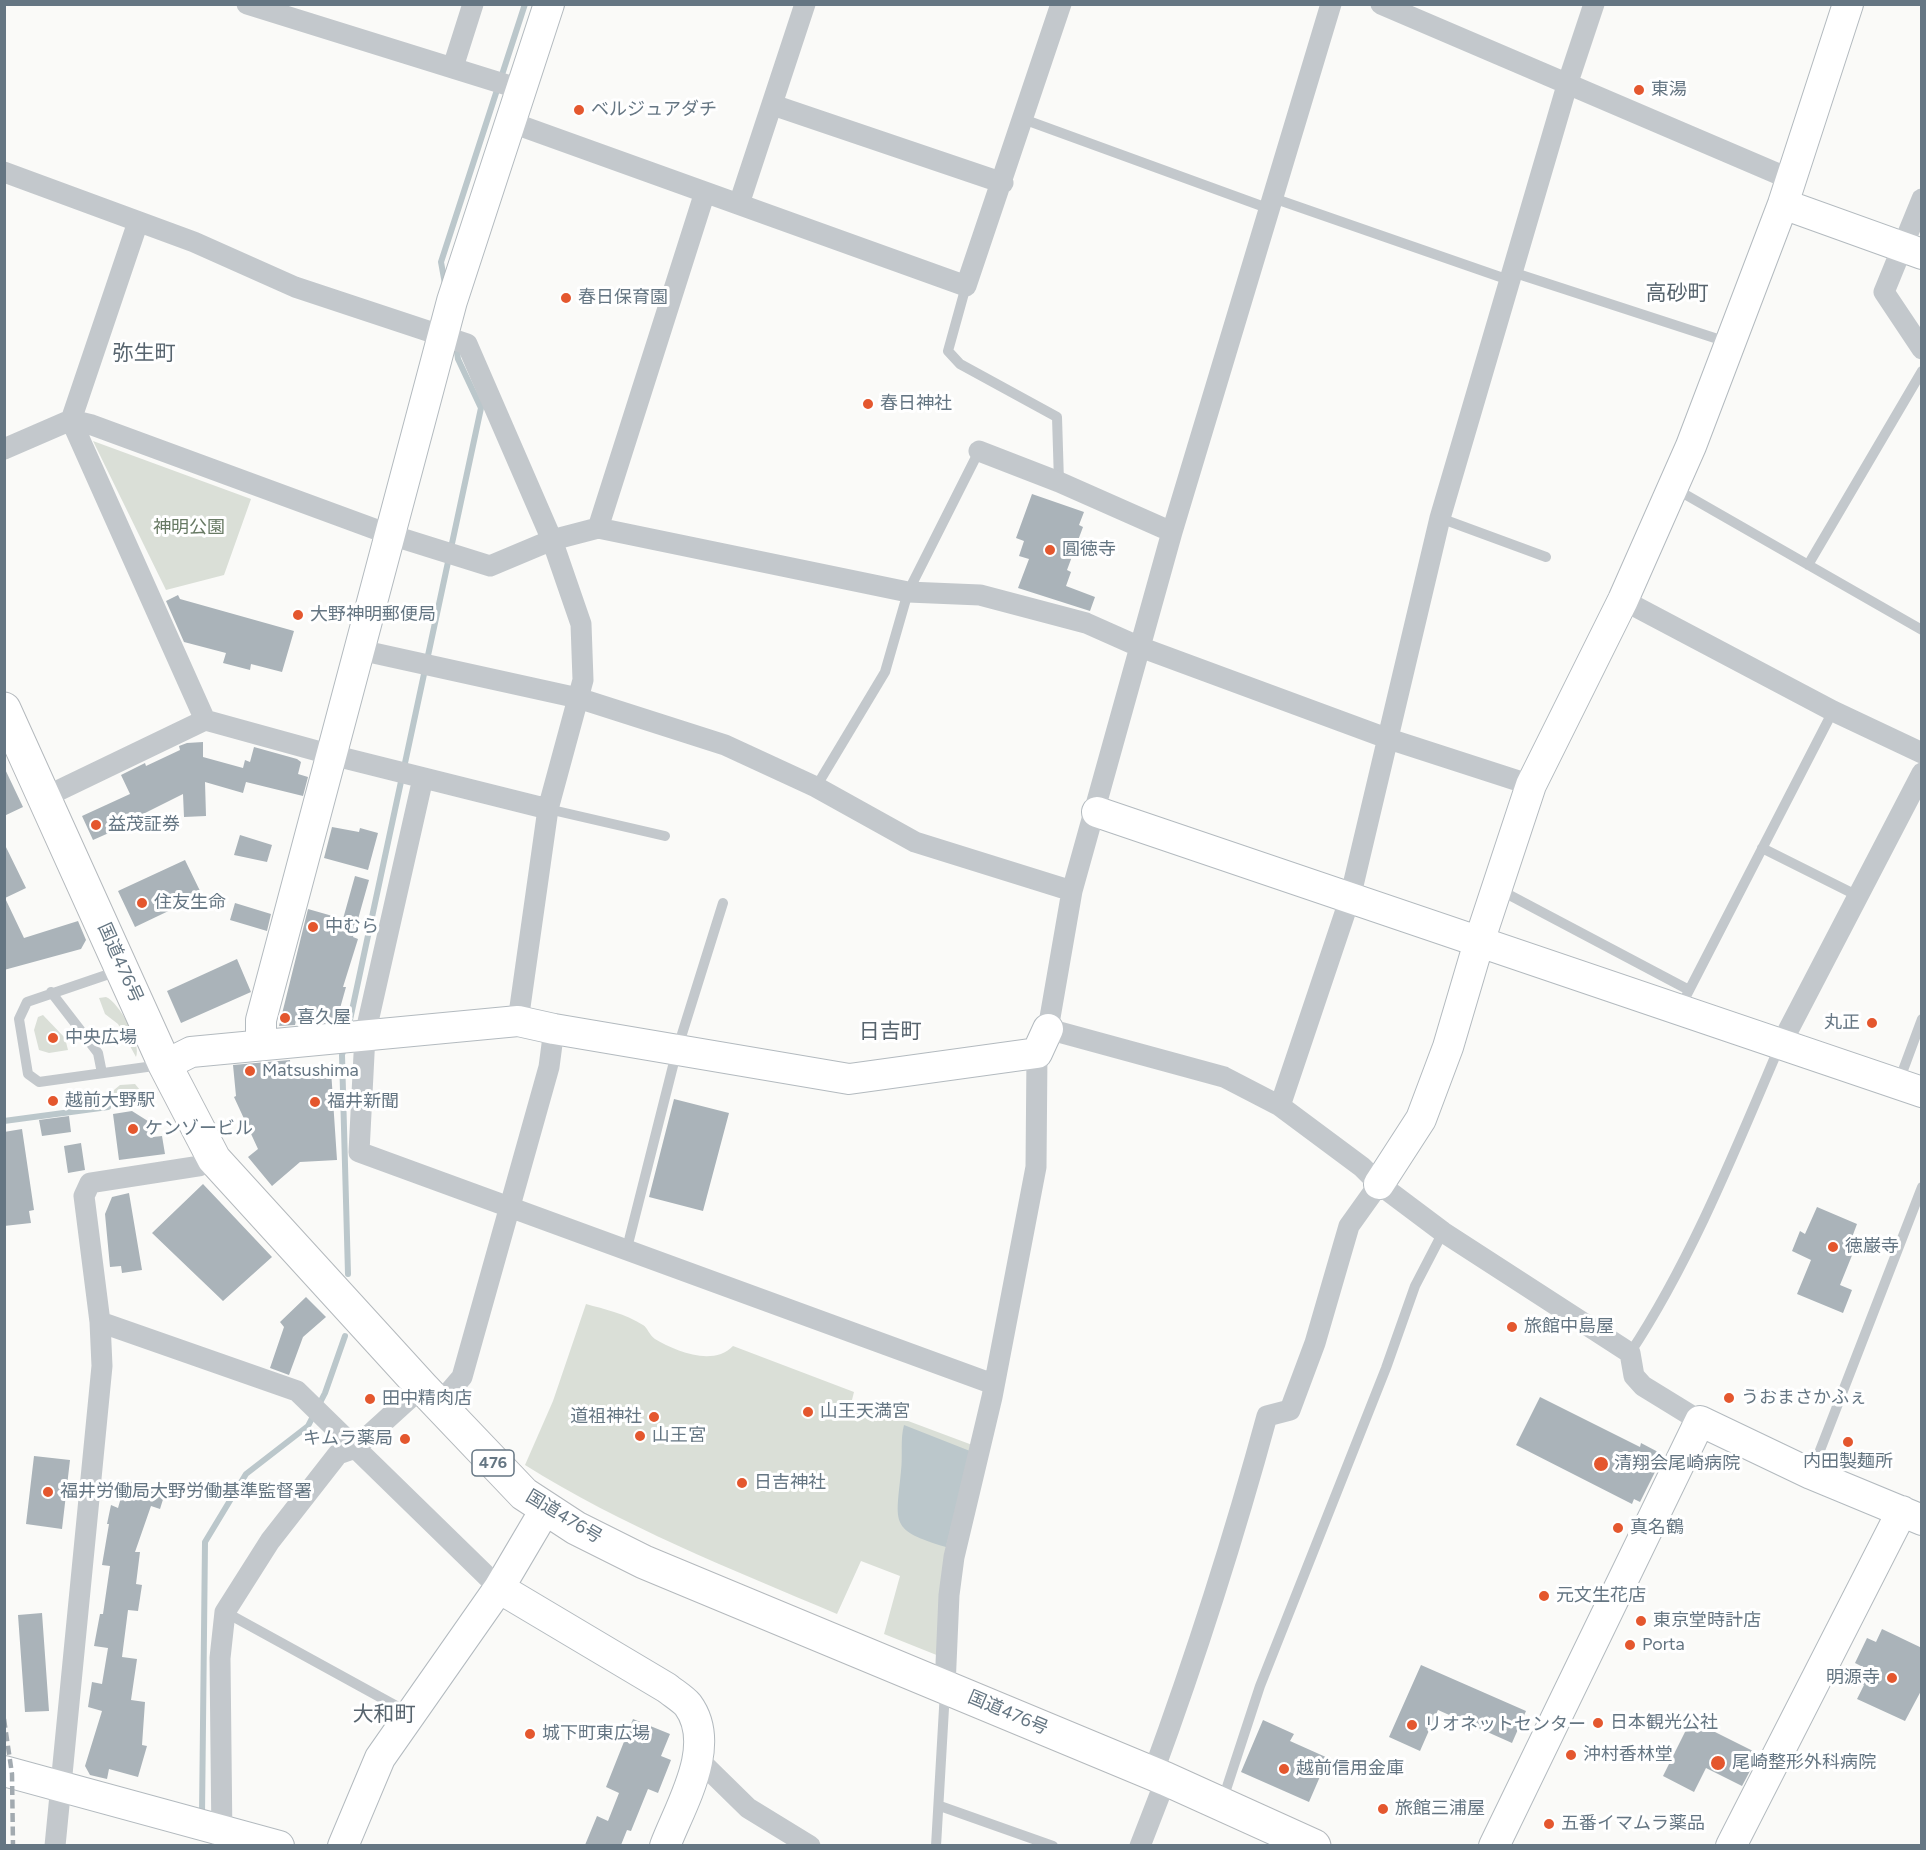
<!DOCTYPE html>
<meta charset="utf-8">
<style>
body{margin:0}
#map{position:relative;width:1926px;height:1850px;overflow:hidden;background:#fafaf8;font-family:Figtree,sans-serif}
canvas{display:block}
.frame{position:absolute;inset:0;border:6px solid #657683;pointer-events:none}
</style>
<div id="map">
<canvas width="1926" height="1850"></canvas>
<div class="frame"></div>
</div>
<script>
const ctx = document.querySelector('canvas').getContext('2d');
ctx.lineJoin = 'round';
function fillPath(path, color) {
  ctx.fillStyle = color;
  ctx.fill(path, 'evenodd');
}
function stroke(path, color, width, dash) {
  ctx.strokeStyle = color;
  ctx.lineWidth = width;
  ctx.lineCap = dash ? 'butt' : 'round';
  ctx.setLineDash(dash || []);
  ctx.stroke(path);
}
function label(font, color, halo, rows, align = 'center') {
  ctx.font = font + ' Figtree,"Noto Sans JP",sans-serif';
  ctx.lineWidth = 6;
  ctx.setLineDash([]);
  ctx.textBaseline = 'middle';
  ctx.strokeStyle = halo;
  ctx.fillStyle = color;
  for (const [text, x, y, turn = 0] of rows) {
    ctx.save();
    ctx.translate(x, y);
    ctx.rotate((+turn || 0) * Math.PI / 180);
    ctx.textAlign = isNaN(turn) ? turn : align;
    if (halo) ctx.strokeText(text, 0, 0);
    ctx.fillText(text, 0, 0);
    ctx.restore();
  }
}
const green = new Path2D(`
 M93,441L251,499L224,575L166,590Z
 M106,997C119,1002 142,1044 136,1057L118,1024L105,1014L99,998Z
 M43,1015L65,1038L68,1050L49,1053L39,1050L34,1030L38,1017Z
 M135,1084L140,1090H136L137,1096C127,1104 118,1100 108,1095L120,1085Z
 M586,1304C604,1309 626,1314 643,1325C648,1328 649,1335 655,1339C675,1351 713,1367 733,1346L854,1392L852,1400L975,1446L939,1656L884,1634L900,1576L861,1561L837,1614C731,1569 622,1526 525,1465L553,1401Z`);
const water = new Path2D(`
 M904,1425L970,1451L946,1547C889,1530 896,1524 901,1471C903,1456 900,1439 904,1425Z`);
const stream = new Path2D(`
 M445,284L441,262L525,4
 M348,1029L481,408L458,359L456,344
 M345,1045L342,1055L348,1274
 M4,1121L108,1107
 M202,1815L205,1542L246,1474L308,1426L325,1393L345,1336`);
const building = new Path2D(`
 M1032,494L1084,512L1079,525L1083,527L1067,570L1071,572L1066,586L1095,597L1090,611L1018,588L1029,559L1019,556L1024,541L1016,538Z
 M178,595L180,599L294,631L282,672L251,664L250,670L223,663L226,653L184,642L166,601Z
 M203,742V757L243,768L245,760L250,762L254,747L297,759L301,762L298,774L308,777L303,796L246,782L243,793L205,782L206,816L184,817L183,794L137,817L138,820L93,840L82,816L130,794L121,775L145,763L146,766L180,750L179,746L187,743Z
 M4,767L23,807L4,816Z
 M332,827L359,832L360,828L378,833L368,870L324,858Z
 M240,835L272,845L267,862L234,855Z
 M4,843L26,888L5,898L24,938L78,921L86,940L81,949L4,970Z
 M185,860L202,895L135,927L118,891Z
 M355,876L369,880L353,937L358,939L343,987H346L337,1019L322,1015L320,1022L297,1016L295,1025L279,1026L308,909L343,919Z
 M235,903L271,914L267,931L230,920Z
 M237,959L251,992L181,1023L167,991Z
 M290,1060L291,1072L331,1070L337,1160L300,1162L272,1186L248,1157L258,1149L234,1097L236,1096L233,1065Z
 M674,1099L729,1113L703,1211L649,1197Z
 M132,1111L151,1123L153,1137L162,1136L165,1154L119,1160L113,1114Z
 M69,1116L71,1132L42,1136L39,1120Z
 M22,1129L34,1210L29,1211L31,1223L4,1226V1132Z
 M81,1143L85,1170L68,1173L64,1146Z
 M203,1184L272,1257L223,1301L152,1233Z
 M129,1193L142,1270L122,1273L121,1266L110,1267L105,1214L112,1197Z
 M1817,1207L1857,1224L1851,1240L1857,1243L1840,1285L1852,1290L1843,1313L1797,1294L1811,1260L1792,1251L1800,1231L1805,1234Z
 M306,1297L326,1317L303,1337L289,1375L270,1368L284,1327L280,1322Z
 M1540,1397L1640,1447L1641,1443L1660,1453L1657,1460L1660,1462L1640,1502L1634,1499L1632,1504L1516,1445Z
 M34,1456L70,1460L62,1529L26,1524Z
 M126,1480L165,1493L160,1509L151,1506L135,1552H140L136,1584L142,1585L138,1611L128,1610L122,1657L137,1659L131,1700L145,1702L142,1745L147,1746L138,1777L109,1769L107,1779L90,1775L85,1766L102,1711L88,1707L92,1682L102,1684L108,1648L94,1646L100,1614H103L110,1566L102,1565L109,1524H107L111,1505L118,1508Z
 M42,1613L49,1711L25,1712L18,1615Z
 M1882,1629L1922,1648V1689L1905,1721L1857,1699L1864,1685L1856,1680L1863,1667L1855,1663L1867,1638L1876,1642Z
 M1421,1665L1526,1711L1512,1743L1438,1710L1420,1751L1389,1737Z
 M633,1719L670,1734L661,1756L671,1760L658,1793L648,1789L631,1831L627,1830L621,1845H585L597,1816L608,1821L619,1793L606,1787Z
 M1263,1720L1294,1734L1290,1741L1328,1758L1309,1802L1241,1772Z
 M1691,1720L1759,1754L1742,1786L1706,1768L1694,1792L1663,1776Z`);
const lane = new Path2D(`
 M1023,119L1270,209
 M1273,198L1509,280
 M1512,272L1730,343
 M966,286L948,351L960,364L1057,417L1059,482
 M1674,488L1922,630
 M1440,518L1546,557
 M1808,565L1922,371
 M816,787L885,672L908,592L979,451
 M548,809L665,836
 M1762,848L1858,896
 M1498,889L1689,990
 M118,971L27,1002L19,1019L28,1074L39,1082L161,1065
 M51,992L98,1053L102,1073
 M1681,1006L1833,711
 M1899,1081L1922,1019
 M627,1248L677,1050L723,903
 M1630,1353C1691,1261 1737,1146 1780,1045
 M1812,1471L1922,1187
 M225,1612L409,1713
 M1222,1802L1260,1686L1386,1368L1415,1286L1443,1232
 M940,1806L1053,1846
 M936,1846L945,1691`);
const street = new Path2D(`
 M247,4L520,89
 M1331,4L1172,532L1072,891L1048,1029L1224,1077L1280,1106L1362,1167L1379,1184L1443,1232L1630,1353L1634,1376L1643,1386L1700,1421
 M1381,4L1790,179
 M453,67L473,4
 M773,105L1003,183
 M510,122L966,286L1061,4
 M4,172L194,242L295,287L467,344L552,540L581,624L583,680L548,809L518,1021
 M1922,199L1884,292L1922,349
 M739,204L805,4
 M138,222L71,420L205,720
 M4,449L71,420L92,425L391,535L490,566L552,540L598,528L908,592L980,595L1086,623L1140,647L1389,739L1531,785
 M979,451L1059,482L1172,532
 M598,528L705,192
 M1623,600L1833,711L1922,753
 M360,650L578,698L725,745L816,787L915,842L1072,891
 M423,778L365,1035L359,1152L993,1384
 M45,797L205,720L332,755L548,809
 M1781,1044L1922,773
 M1280,1106L1350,898L1440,518L1568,82L1594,4
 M100,1322L297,1391L499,1588
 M438,1405L462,1377L549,1067L554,1029
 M945,1687L949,1595L954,1557L992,1397L1036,1167L1037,1053
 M698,1759L748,1808L810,1846
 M1153,1773C1196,1656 1234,1537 1267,1416L1290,1410L1315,1343L1349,1226L1379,1184
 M222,1842L220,1658L225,1612L270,1541L338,1454L355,1448L422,1387
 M55,1846L102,1366L100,1322L84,1196L90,1183L199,1166L214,1159
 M1140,1846L1166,1779`);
const secondary = new Path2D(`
 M1783,204L1922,254
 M1097,812L1922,1092
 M261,1045V1020L452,301L549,4
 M165,1065L191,1052L518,1021L554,1029L849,1079L1037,1053L1048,1029
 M1379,1184L1421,1119L1448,1047L1479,942L1531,785L1623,600L1691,446L1783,204L1848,4
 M499,1588L667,1688C673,1693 683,1699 688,1705C718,1746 680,1806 665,1846
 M4,1771L279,1846
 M343,1846L380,1758L499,1588L545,1510
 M1494,1846L1700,1421L1811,1474L1922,1520
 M1731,1846L1902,1511`);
const highway = new Path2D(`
 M4,709L165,1065L214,1159L422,1387L524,1494L576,1528L644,1562L1166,1779L1314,1846`);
const rail = new Path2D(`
 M4,1719L12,1774L13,1846`);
const markers = [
 [1639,90,6,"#e4572e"],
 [579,110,6,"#e4572e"],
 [566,298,6,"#e4572e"],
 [868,404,6,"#e4572e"],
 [1050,550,6,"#e4572e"],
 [298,615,6,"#e4572e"],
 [96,825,6,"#e4572e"],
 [142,903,6,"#e4572e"],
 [313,927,6,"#e4572e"],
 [285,1018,6,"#e4572e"],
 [1872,1023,6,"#e4572e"],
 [53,1038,6,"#e4572e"],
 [250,1071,6,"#e4572e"],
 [53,1101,6,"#e4572e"],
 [315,1102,6,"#e4572e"],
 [133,1129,6,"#e4572e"],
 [1833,1247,6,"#e4572e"],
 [1512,1327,6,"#e4572e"],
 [1729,1398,6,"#e4572e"],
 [370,1399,6,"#e4572e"],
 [808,1412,6,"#e4572e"],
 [654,1417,6,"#e4572e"],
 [640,1436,6,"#e4572e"],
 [405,1439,6,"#e4572e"],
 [1848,1442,6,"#e4572e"],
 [1601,1464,8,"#e4572e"],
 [742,1483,6,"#e4572e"],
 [48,1492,6,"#e4572e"],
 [1618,1528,6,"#e4572e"],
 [1544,1596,6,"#e4572e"],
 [1641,1621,6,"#e4572e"],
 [1630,1645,6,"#e4572e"],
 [1892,1678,6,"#e4572e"],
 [1598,1723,6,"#e4572e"],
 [1412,1725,6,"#e4572e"],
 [530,1734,6,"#e4572e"],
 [1571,1755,6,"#e4572e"],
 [1718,1763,8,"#e4572e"],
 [1284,1769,6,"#e4572e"],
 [1383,1809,6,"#e4572e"],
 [1549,1824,6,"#e4572e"]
];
const shields = [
 [493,1463,42]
];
const shieldNames = [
 ["476",493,1463]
];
const poiNames = [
 ["東湯",1651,90],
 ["ベルジュアダチ",591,110],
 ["春日保育園",578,298],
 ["春日神社",880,404],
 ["圓徳寺",1062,550],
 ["大野神明郵便局",310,615],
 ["益茂証券",108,825],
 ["住友生命",154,903],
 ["中むら",325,927],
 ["喜久屋",297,1018],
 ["丸正",1860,1023,"right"],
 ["中央広場",65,1038],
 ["Matsushima",262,1071],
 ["越前大野駅",65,1101],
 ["福井新聞",327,1102],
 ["ケンゾービル",145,1129],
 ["徳巌寺",1845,1247],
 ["旅館中島屋",1524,1327],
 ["うおまさかふぇ",1741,1398],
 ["田中精肉店",382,1399],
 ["山王天満宮",820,1412],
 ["道祖神社",642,1417,"right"],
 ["山王宮",652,1436],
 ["キムラ薬局",393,1439,"right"],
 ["内田製麺所",1848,1462,"center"],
 ["清翔会尾崎病院",1614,1464],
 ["日吉神社",754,1483],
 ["福井労働局大野労働基準監督署",60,1492],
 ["真名鶴",1630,1528],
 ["元文生花店",1556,1596],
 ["東京堂時計店",1653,1621],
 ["Porta",1642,1645],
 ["明源寺",1880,1678,"right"],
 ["日本観光公社",1610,1723],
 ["リオネットセンター",1424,1725],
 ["城下町東広場",542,1734],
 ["沖村香林堂",1583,1755],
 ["尾崎整形外科病院",1732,1763],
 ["越前信用金庫",1296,1769],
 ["旅館三浦屋",1395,1809],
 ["五番イマムラ薬品",1561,1824]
];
const parkNames = [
 ["神明公園",189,528]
];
const streetNames = [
 ["国道476号",120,963,66],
 ["国道476号",564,1517,31],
 ["国道476号",1008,1713,23]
];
const quarterNames = [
 ["高砂町",1677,294],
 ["弥生町",144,354],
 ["日吉町",890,1032],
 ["大和町",384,1715]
];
fillPath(green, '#dadfd7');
fillPath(water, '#bbc7cb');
stroke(stream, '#bbc7cb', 6);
fillPath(building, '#aab3b9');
stroke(secondary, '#b3babf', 32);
stroke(highway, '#b4b9bd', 35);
stroke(lane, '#c3c8cc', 10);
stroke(street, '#c3c8cc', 21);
stroke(secondary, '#fff', 30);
stroke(highway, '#fff', 33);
stroke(rail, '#a2aab0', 4.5, [9, 4.5]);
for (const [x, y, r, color] of markers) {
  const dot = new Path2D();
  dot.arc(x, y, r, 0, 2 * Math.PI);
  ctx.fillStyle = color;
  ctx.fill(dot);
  stroke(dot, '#fff', 2);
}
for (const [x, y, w] of shields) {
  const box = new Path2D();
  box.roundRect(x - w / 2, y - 13, w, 26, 4.5);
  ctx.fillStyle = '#fff';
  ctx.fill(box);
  stroke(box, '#657683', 1.5);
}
label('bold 16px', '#657683', null, shieldNames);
label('18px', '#657683', '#fff', poiNames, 'left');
label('18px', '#687a64', '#fff', parkNames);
label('18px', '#657683', '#fff', streetNames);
label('21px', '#57646e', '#fff', quarterNames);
</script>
